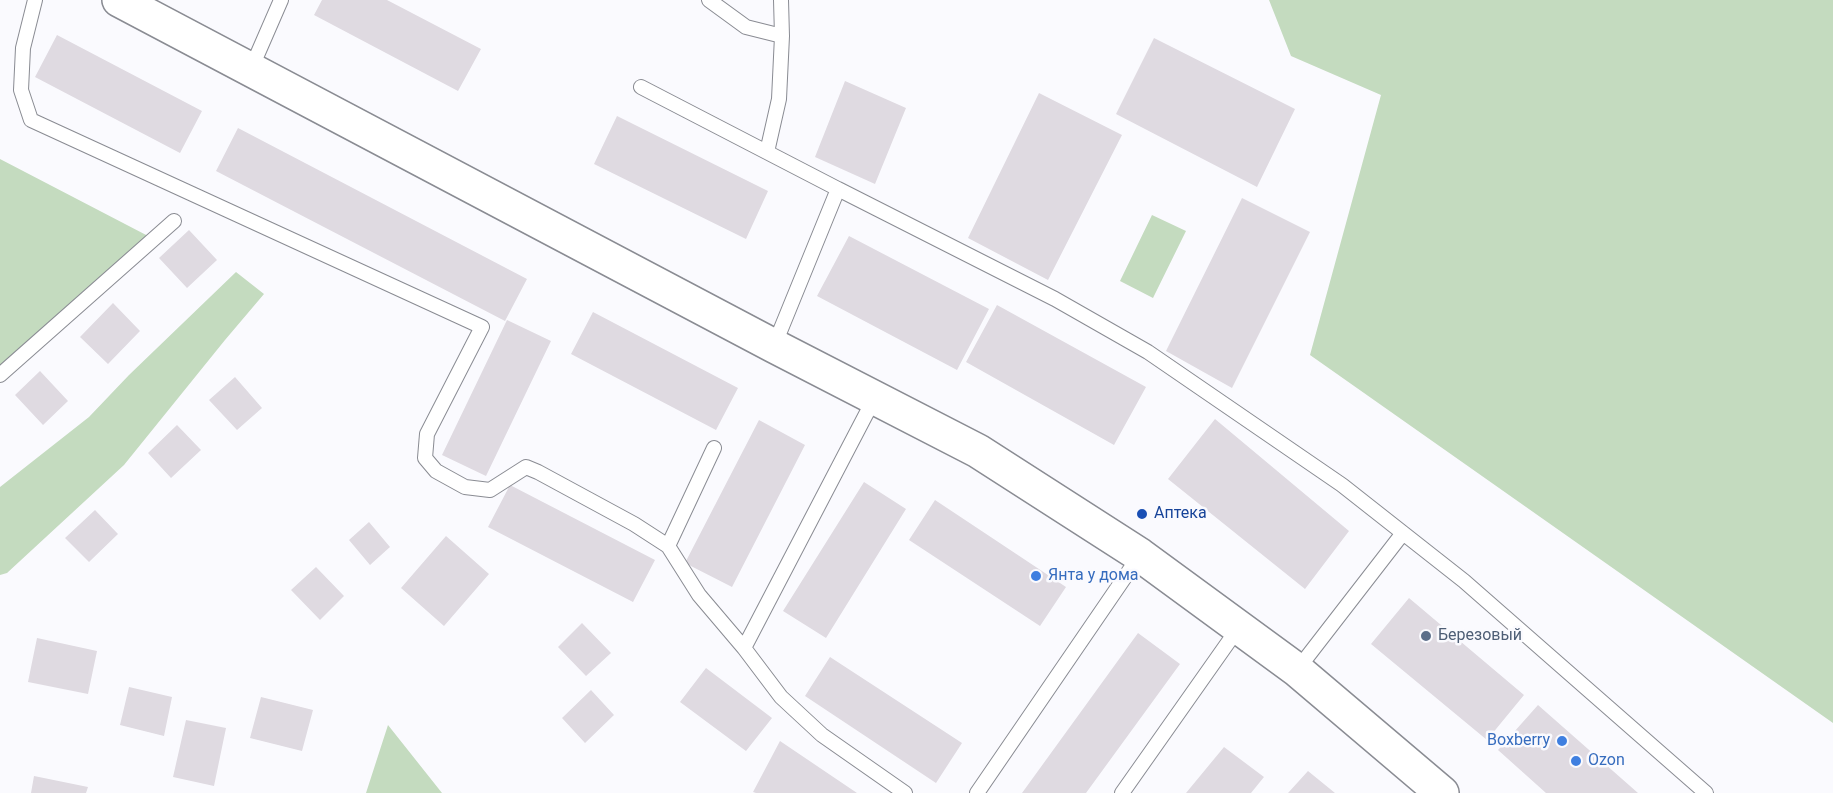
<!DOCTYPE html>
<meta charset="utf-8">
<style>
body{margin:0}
canvas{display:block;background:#fafafe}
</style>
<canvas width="1833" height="793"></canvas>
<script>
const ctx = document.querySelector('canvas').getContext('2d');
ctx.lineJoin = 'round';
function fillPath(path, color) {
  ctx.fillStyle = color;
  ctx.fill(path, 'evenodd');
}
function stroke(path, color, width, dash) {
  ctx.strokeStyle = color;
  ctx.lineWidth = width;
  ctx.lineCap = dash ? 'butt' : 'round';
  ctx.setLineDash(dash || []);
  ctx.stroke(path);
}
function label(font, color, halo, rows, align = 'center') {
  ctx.font = font + ' Roboto,sans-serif';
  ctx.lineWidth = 5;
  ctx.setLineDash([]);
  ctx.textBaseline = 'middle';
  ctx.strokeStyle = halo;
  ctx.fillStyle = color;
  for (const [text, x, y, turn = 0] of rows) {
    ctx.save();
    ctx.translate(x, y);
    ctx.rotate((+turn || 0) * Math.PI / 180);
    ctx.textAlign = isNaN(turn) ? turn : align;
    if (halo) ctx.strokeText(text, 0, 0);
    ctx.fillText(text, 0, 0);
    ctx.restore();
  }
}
const green = new Path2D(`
 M1269,0H1833V723L1310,355L1381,95L1291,56Z
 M0,159L150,237L0,371Z
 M1152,215L1186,231L1153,298L1120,281Z
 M236,272L264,294L225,340L124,465L7,573L0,575V487L89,417L129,375Z
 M388,725L442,793H366Z`);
const building = new Path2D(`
 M322,0H387L481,49L458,91L314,15Z
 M57,35L202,111L180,153L35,77Z
 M1154,38L1295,109L1257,187L1116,114Z
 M845,81L906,108L875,184L815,157Z
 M1039,93L1122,135L1048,280L968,238Z
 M617,116L768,191L746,239L594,164Z
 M238,128L527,279L505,321L216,171Z
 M1242,198L1310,232L1232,388L1166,351Z
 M189,230L217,260L187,288L159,258Z
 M849,236L989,309L957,370L817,296Z
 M113,303L140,331L108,364L80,337Z
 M997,305L1146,387L1114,445L966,362Z
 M593,312L738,388L716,430L571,354Z
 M507,320L551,341L486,476L442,455Z
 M40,371L68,401L43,425L15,395Z
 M235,377L262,408L237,430L209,400Z
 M1215,419L1349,531L1305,589L1168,479Z
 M759,420L805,445L732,587L685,563Z
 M177,425L201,450L171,478L148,453Z
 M864,482L906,509L826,638L783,611Z
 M510,485L655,560L633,602L488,527Z
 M935,500L1066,587L1040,626L909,540Z
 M95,510L118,534L89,562L65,538Z
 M369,522L390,547L370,565L349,540Z
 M446,536L489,574L444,626L401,588Z
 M316,567L344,596L320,620L291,590Z
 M1409,598L1524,695L1487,740L1371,644Z
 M582,623L611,653L586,676L558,647Z
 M1138,633L1180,664L1086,793H1022Z
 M37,638L97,651L88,694L28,682Z
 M830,657L962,743L936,783L805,696Z
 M706,668L772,718L746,751L680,702Z
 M129,687L172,697L164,736L120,725Z
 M591,690L614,715L585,743L562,718Z
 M261,697L313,710L302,751L250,738Z
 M1538,705L1638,793H1546L1498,750Z
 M186,720L226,728L214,786L173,777Z
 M780,741L857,793H756L753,792Z
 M1224,747L1264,777L1251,793H1186Z
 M1308,771L1335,793H1288Z
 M34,776L88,787L86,793H31Z`);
const service = new Path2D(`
 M35,0L23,48L21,90L31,120L482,327L427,434L425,458L436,471L465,487L490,490L526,467L538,472L634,524L668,546L699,595L744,648
 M709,0L746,27L782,36
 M251,69L281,0
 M641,87L838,189
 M767,152L779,99L782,36L781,0
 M774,346L838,189L1055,299L1148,352L1342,485L1464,581L1706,793
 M0,375L174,221
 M874,399L744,648L781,697L822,735L905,793
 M668,546L714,448
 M1297,670L1403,533
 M977,793L1140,555
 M1122,793L1239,627`);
const tertiary = new Path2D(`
 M119,0L774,346L978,451L1140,555L1297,670L1442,793`);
const markers = [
 [1142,514,6,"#1a4fb4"],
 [1036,576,6,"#3f7fe0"],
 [1426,636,6,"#5c6f8a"],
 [1562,741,6,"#3f7fe0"],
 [1576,761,6,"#3f7fe0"]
];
const transitNames = [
 ["Аптека",1154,514]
];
const shopNames = [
 ["Янта у дома",1048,576],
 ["Boxberry",1550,741,"right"],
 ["Ozon",1588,761]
];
const serviceNames = [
 ["Березовый",1438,636]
];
fillPath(green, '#c4dbbf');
fillPath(building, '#dfdae1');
stroke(service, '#8a8c93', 16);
stroke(tertiary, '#8a8c93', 36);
stroke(service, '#fff', 14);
stroke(tertiary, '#fff', 33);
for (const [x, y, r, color] of markers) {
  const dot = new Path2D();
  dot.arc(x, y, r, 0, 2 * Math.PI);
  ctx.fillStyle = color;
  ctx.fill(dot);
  stroke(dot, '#fafafe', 2);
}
label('16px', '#164399', '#fafafe', transitNames, 'left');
label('16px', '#366cbe', '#fafafe', shopNames, 'left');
label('16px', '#4e5e75', '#fafafe', serviceNames, 'left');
</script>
